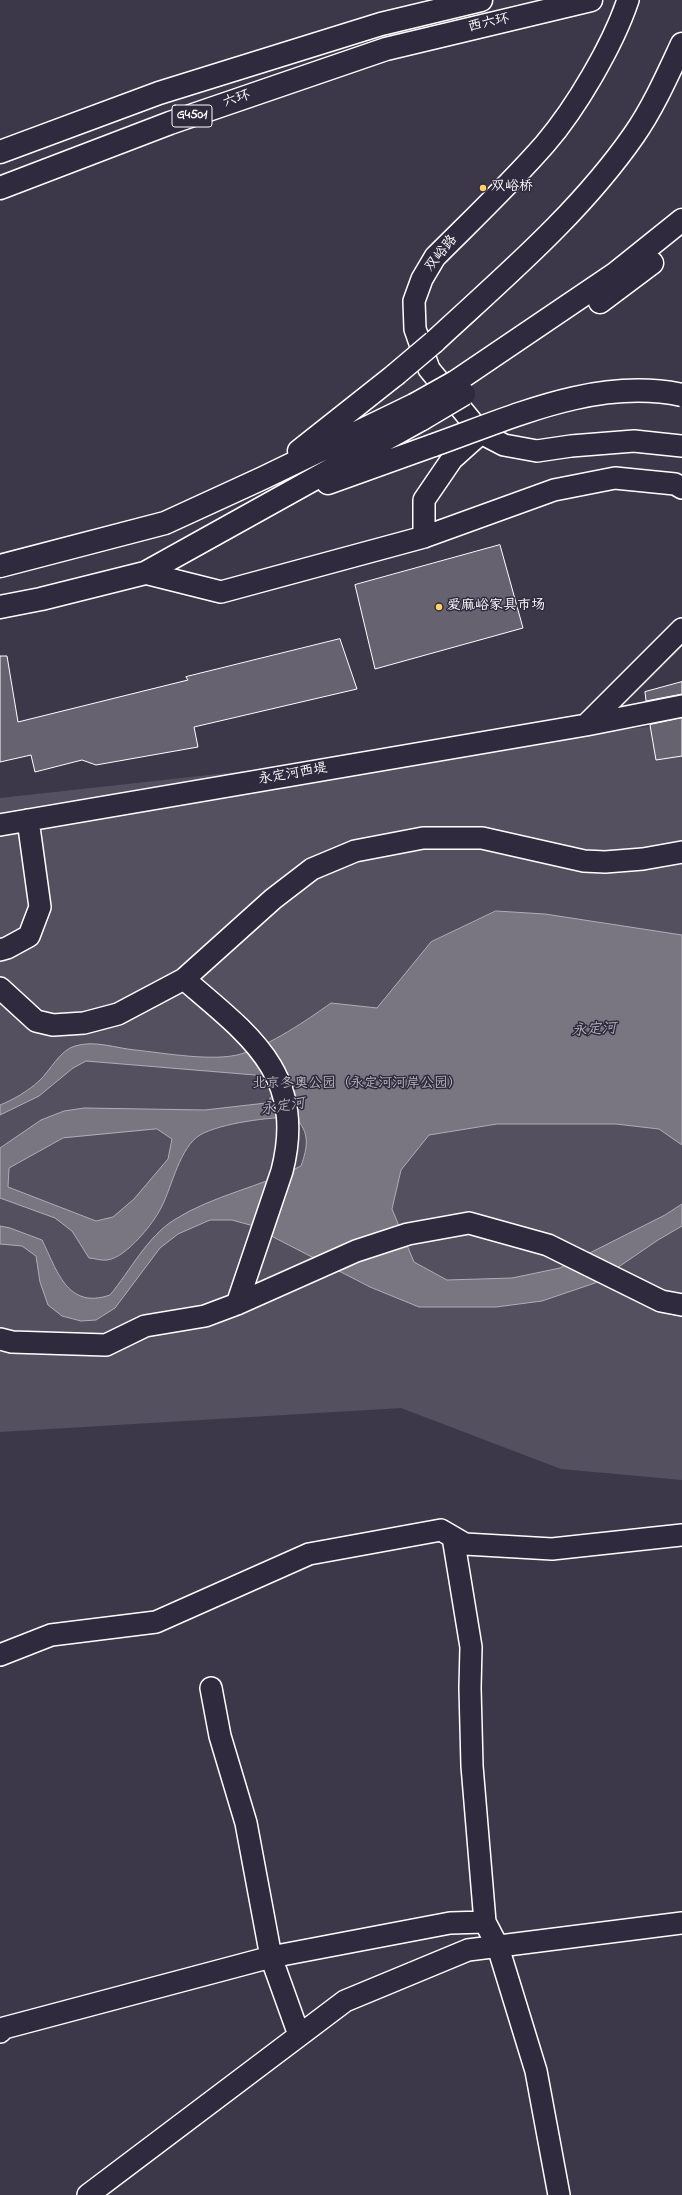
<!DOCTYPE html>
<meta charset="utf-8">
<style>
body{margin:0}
canvas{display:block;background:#3c3749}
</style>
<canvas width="682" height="2195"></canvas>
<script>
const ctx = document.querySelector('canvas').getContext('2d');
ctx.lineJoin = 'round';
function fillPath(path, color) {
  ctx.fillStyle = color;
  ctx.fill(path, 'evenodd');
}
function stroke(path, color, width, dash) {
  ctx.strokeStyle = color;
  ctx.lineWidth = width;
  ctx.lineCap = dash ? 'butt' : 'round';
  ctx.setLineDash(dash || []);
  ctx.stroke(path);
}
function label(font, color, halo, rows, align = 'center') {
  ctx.font = font + ' "Indie Flower","LXGW WenKai TC",sans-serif';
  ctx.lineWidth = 3;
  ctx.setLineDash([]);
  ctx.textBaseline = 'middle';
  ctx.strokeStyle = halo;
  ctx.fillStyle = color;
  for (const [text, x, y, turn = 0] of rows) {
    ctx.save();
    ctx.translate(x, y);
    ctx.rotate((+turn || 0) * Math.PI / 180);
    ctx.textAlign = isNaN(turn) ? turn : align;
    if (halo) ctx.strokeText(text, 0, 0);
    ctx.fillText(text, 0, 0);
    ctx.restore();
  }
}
const green = new Path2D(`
 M682,723V1480L561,1469L401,1408L0,1432V798Z`);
const water = new Path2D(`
 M496,911L545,914L682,935V1145L659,1129L616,1124H497L429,1135L401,1170L392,1209L414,1262L447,1280L512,1278L560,1268L665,1215L682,1204V1226L658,1240L595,1283L542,1301L496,1307H419L370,1287L250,1225L232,1220H210L178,1234L160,1248L115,1308L96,1320L81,1321L62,1316L48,1305L40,1282L36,1256L22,1246L0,1244V1226L10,1228L42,1240C57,1270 67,1310 110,1295C130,1271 147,1237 174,1220C213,1195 261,1187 301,1166C308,1146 310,1133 295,1117C270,1117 221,1123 200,1135C180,1147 172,1186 162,1206C154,1223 126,1258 107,1260C101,1261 94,1258 89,1258L72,1231L55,1218L0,1198V1148L41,1120L64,1111L84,1108L205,1110L266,1103L272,1096C272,1083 267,1079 255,1075L86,1061L73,1068L39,1096L0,1115V1105C13,1100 28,1091 39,1081C50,1071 60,1050 75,1046C95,1040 115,1048 135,1050C164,1053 214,1062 241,1054C270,1045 306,1021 331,1003L377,1008L431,942ZM157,1129L172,1139L168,1159L134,1199L113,1217L96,1221L8,1187L9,1168L63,1138Z`);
const building = new Path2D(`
 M500,545L523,628L375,669L355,585Z
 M340,639L357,689L194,727L198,747L96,765L82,760L35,772L31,755L0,762V656H7L18,722L188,680L186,677Z
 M682,682V694L646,701L645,692Z
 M682,718V756L656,760L650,725Z`);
const minor = new Path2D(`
 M628,0C613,45 576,108 545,144C511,183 472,220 435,257L422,279L414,301L415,329L429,369L481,433L504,445L537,451L571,446L634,441L682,446
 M424,537V500L452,459L481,433
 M145,573L221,592L424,537L554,490L615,478L675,484L682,488
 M586,725L682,629
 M0,825L586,725L682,706
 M0,950L7,948L29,936L40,907L28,820
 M184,979C249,1035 307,1074 282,1171L237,1304
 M0,988L36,1021L53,1025L84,1023L118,1014L184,979L273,899L312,869L355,851L423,838H482L584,861L605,862L643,859L682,852
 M0,1339L12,1342L106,1345L145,1326L205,1316L237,1304L356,1251L408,1234L469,1223L548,1245L661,1301L682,1305
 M453,1537L471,1647L470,1688L472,1766L485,1922L498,1947L536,2071L559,2195
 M0,1655L51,1635L156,1622L309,1554L441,1530L465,1544L552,1549L682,1535
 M211,1688L220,1736L246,1823L271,1957L299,2035
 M0,2032L4,2028L271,1957L450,1923L485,1922
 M88,2195L345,2001L468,1950L682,1923`);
const highway = new Path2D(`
 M0,152L159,93L381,24L481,0
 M0,188L170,123L386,49L591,0
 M600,302L652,263
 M434,342C504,277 579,214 634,135C653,108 668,74 682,44
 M455,382L616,273L682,220
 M299,451L395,375
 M328,483L434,445
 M0,566L165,523L263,478L414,405
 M0,607L41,599L145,573L422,419`);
const highwayBridge = new Path2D(`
 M395,375L434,342
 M414,405L455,382
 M422,419L464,394
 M434,445C513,417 597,377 682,395`);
const markers = [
 [483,188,4,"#ffd166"],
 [439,607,4,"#ffd166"]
];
const shields = [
 [192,116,40]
];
const shieldNames = [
 ["G4501",192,116]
];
const streetNames = [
 ["西六环",489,24,-13],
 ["六环",237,100,-19],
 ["双峪路",442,254,-51],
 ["永定河西堤",293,775,-10]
];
const poiNames = [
 ["双峪桥",491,188],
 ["爱麻峪家具市场",447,607]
];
const parkNames = [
 ["北京冬奥公园（永定河河岸公园）",357,1085]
];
const waterNames = [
 ["永定河",594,1031,-3],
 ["永定河",283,1108,-9]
];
fillPath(green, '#555060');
fillPath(water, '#797682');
stroke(water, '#afadb4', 1);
fillPath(building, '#666270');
stroke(building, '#fff', 1);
stroke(minor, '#fff', 24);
stroke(highway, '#fff', 25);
stroke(minor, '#2f2a3d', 21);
stroke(highway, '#2f2a3d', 22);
stroke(highwayBridge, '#fff', 25, []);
stroke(highwayBridge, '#2f2a3d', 22);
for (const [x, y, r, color] of markers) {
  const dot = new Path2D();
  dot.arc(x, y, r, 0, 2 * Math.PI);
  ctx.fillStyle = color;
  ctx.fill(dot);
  stroke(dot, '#2f2a3d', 1.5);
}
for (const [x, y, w] of shields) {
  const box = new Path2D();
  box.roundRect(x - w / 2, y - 11, w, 22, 3);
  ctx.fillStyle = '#2f2a3d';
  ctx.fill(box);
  stroke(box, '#fff', 1);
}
label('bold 13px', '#fff', null, shieldNames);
label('14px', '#fff', '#2f2a3d', streetNames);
label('14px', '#fff', '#2f2a3d', poiNames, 'left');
label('14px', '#bbb9bf', '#2f2a3d', parkNames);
label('italic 15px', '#b5b4ba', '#2f2a3d', waterNames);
</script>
